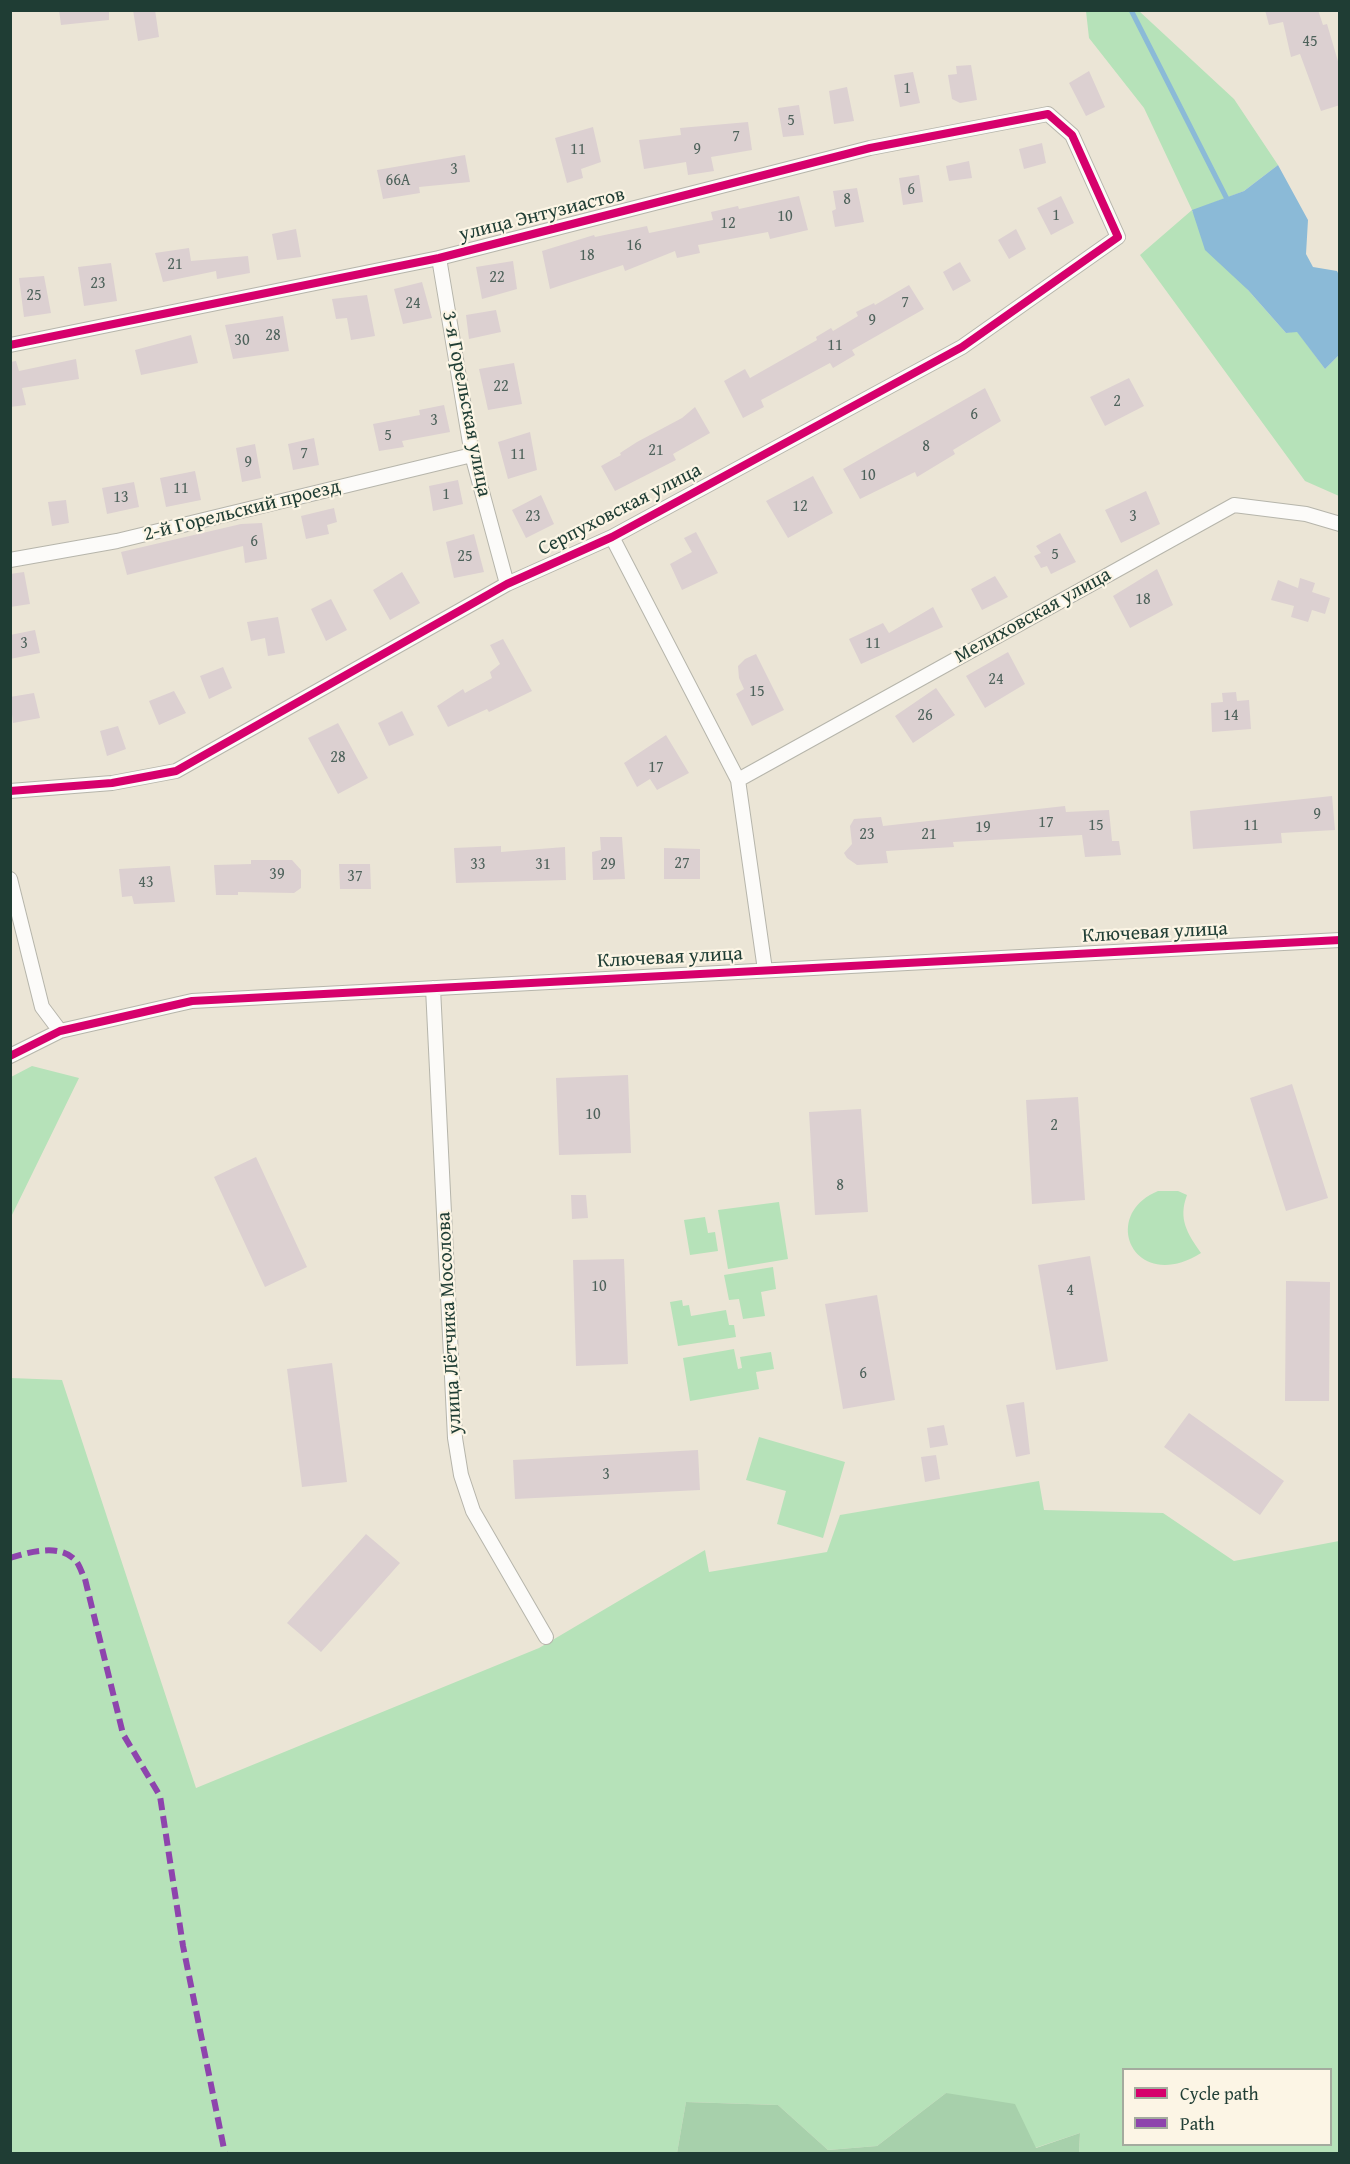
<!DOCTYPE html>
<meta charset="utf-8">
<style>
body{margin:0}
#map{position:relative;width:1350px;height:2164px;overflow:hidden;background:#ebe5d6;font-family:"Gentium Book Plus",serif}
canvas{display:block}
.frame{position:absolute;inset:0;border:12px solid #1f3d34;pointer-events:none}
.legend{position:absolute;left:1122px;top:2068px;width:210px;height:78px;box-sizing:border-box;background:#fcf5e5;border:2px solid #a4ab9e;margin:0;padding:8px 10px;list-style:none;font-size:18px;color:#1f3d34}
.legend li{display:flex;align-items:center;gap:12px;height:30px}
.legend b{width:30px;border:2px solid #a4ab9e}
</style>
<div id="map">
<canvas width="1350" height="2164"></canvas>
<div class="frame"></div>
<ul class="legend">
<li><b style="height:8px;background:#d6006c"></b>Cycle path</li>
<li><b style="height:8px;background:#8e44ad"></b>Path</li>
</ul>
</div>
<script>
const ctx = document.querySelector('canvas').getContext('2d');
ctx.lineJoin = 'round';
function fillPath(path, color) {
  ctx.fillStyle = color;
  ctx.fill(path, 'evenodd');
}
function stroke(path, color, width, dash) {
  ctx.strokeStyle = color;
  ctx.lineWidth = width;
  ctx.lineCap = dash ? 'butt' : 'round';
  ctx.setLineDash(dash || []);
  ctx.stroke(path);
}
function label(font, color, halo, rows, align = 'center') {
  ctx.font = font + ' "Gentium Book Plus",serif';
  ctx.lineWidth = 4.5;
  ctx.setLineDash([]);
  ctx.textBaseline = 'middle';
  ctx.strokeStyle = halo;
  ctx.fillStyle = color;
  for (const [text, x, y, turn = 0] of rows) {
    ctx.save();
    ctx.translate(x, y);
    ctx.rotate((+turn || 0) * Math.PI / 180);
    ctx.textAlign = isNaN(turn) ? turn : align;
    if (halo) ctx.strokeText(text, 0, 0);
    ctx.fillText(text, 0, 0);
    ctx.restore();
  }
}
const green = new Path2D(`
 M1086,11H1139L1234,99L1278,165L1244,191L1192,211L1248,290L1286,333L1297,331L1325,369L1339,355V496L1305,481L1140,255L1192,210L1144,108L1089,38Z
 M32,1066L79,1078L11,1217V1077Z
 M1158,1191H1178L1187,1195C1178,1219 1187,1233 1201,1253C1134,1295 1099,1215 1158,1191Z
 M779,1202L788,1259L728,1269L718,1210Z
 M705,1217L708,1233L715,1232L718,1251L690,1255L684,1220Z
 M773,1267L776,1289L761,1292L765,1316L743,1319L739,1299L729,1300L724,1275Z
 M682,1300L683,1306L689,1305L691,1316L726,1310L729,1325H734L736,1337L678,1346L670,1302Z
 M734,1349L738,1369L742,1368L740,1357L771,1352L774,1369L756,1372L759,1389L690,1401L683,1358Z
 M11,1378L62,1380L196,1788L539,1648L705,1550L709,1572L827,1552L840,1515L1039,1481L1044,1510L1163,1513L1234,1561L1339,1541V2153H1079L1080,2133L1035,2148L946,2093L877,2146L828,2150L778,2105L686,2102L677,2153L11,2154ZM1124,2070H1330V2144H1124Z
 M759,1437L845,1462L823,1538L777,1524L786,1491L746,1480Z`);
const forest = new Path2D(`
 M946,2093L1015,2104L1036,2148L1080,2133L1079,2153H677L686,2102L778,2105L828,2150L877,2146Z`);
const water = new Path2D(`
 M1278,165L1308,220L1306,254L1313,267L1337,271L1339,275V355L1325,369L1297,332L1286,333L1248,290L1205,250L1192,210L1244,191Z`);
const stream = new Path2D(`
 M1131,10L1227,199`);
const building = new Path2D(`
 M59,10H109V20L61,25Z
 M133,10H155L159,37L138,41Z
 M1265,10H1318L1323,25L1327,24L1340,68V105L1321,111L1300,54L1291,57L1283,22L1269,25Z
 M971,65L977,100L960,103L952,99L948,75L957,74L956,66Z
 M1089,71L1105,107L1086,116L1069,83Z
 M913,72L920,103L900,107L894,75Z
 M847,87L854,121L834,124L829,91Z
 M799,105L804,135L783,137L778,108Z
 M748,122L752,150L711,157L714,171L688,175L686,162L644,169L639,140L681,135L680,128Z
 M593,127L601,162L581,169L583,178L567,183L555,138Z
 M1042,143L1046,163L1024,169L1019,149Z
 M465,155L470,182L419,187L420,193L383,199L377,170Z
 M969,161L972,178L949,181L946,166Z
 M919,175L923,202L903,205L899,178Z
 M857,188L864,222L835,227L832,211L836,209L833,191Z
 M799,196L808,230L770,239L768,232L698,245L700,253L677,258L675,251L625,271L623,265L550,289L542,251L594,235L595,237L647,226L649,233L713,220L711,212L738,206L739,209Z
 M1061,196L1074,223L1051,235L1037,208Z
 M296,229L301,257L277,260L272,234Z
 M1016,229L1026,249L1009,259L998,240Z
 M189,248L191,261L248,256L250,273L217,279L216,271L163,282L155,253Z
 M513,261L517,289L482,299L476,267Z
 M960,262L971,281L953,291L943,272Z
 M111,263L117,301L84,306L78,267Z
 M44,276L51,313L24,317L19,278Z
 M422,282L432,318L403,324L394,289Z
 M909,285L924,309L852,350L855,355L833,368L830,363L761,400L764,407L743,418L724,381L745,369L750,378L817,340L816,337L831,328L833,331L858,316L856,312L874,303L875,305Z
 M367,295L375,336L351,340L347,318L336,319L332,299Z
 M496,310L501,332L469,339L466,315Z
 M283,316L289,351L233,359L225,325Z
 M191,335L198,363L141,375L135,350Z
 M76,359L79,379L22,388L26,405L10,407V362L16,361L19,371Z
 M514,363L522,404L488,410L479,369Z
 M1129,378L1144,406L1105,426L1090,397Z
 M985,388L1001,421L953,450L955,454L917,477L915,472L860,499L843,469Z
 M444,405L450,432L402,441L404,447L379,451L373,424L420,415L419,410Z
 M695,407L710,433L673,454L676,460L615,491L601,466L621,455L620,453L637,442L682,418Z
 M530,432L537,470L508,479L498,442Z
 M314,438L319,465L293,470L288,444Z
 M255,444L261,478L242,482L236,448Z
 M195,471L201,500L166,507L160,478Z
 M813,476L833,513L788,538L766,501Z
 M458,480L463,504L433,511L429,486Z
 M134,482L139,507L107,514L102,488Z
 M1146,491L1160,524L1121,543L1105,510Z
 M541,495L554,524L526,538L512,510Z
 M66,500L69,523L52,526L48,502Z
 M334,508L337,522L327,525L329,534L306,539L301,516Z
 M262,523L267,559L245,563L243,546L127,575L121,552L241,524Z
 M696,532L718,573L682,590L670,564L692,552L684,538Z
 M1060,533L1076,562L1051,574L1047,566L1041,568L1034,556L1041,553L1036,546Z
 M474,534L484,572L454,578L446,542Z
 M1157,569L1173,605L1130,628L1113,596Z
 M24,572L30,604L10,607V574Z
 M402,572L420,603L390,620L373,590Z
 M995,576L1008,597L982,610L971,589Z
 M1300,578L1315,583L1312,592L1330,598L1325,614L1312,610L1308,622L1291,617L1294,606L1271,600L1278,580L1298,588Z
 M331,599L347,630L326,641L311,609Z
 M933,607L943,627L861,664L849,639L883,623L889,633Z
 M278,617L285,653L268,656L265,638L251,641L247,622Z
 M35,630L40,653L10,659V635Z
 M503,639L532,691L489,712L487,709L448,727L437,706L463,689L465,693L492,678L490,672L500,664L490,645Z
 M1008,652L1025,684L985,708L966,676Z
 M756,654L784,710L752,726L736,694L744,689L739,678L738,666L745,659Z
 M223,667L232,688L209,699L200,676Z
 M936,688L955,715L913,743L895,716Z
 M174,691L186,713L159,725L149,701Z
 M1236,692L1237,701L1249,700L1251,729L1212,732L1211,703L1223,702L1222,693Z
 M34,693L40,718L13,723L10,697Z
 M402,711L414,735L389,746L378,723Z
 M338,723L368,778L338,794L308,738Z
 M118,726L126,749L107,756L100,731Z
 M666,735L689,773L657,790L650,779L637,787L624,763Z
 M1332,796L1335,830L1281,833L1282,843L1193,849L1190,811Z
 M1065,806L1066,812L1109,810L1112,841H1119L1121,855L1085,857L1082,835L953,842L954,847L886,851L888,863L857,865L847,858L844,853L852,844L850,826L854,819L881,817L883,826Z
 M600,837H622L625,879L593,880L592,852L601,850Z
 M501,846V852L565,847L566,880L456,883L454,848Z
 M664,848L700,849V879H664Z
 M251,860H292L301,870V888L294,893L238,892V895H216L214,865L251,864Z
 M339,864H370L371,889H340Z
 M170,866L175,902L134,904L132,896L122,897L119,869Z
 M628,1075L631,1153L559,1155L556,1078Z
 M1292,1084L1328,1198L1286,1211L1250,1098Z
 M1078,1097L1085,1200L1032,1204L1026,1100Z
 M861,1109L868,1212L815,1215L809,1112Z
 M256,1157L307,1267L265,1287L214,1177Z
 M571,1195H586L588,1218L572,1219Z
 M1090,1256L1108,1361L1056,1370L1038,1265Z
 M624,1259L628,1364L576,1366L573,1260Z
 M1286,1281L1330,1282L1329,1401H1285Z
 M877,1295L895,1400L843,1409L825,1304Z
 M332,1363L347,1482L302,1487L287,1369Z
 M1024,1402L1030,1454L1016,1457L1006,1405Z
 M1189,1413L1284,1481L1260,1515L1164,1447Z
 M944,1425L948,1445L930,1448L927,1428Z
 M698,1450L700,1490L515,1499L513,1460Z
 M936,1455L940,1479L925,1482L921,1457Z
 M366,1534L400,1563L321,1652L287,1623Z`);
const minor = new Path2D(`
 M439,258L472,455L507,584
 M10,345L439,258L870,148L1048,114L1072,135L1118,237L962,347L612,537L507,584L176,771L112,783L10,791
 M612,537L738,780L765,970
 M10,560L117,541L472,455
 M738,780L1234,505L1306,514L1340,524
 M10,879L42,1007L60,1031
 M433,988L455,1438L461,1475L473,1511L546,1637
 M10,1056L60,1031L192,1001L1340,940`);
const quiet = new Path2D(`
 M10,1558C29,1552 61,1543 76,1561C80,1566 82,1574 85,1579L123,1734L160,1796L183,1946L225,2154`);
const cycleway = new Path2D(`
 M10,345L439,258L870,148L1048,114L1072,135L1118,237L962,347L612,537L507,584L176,771L112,783L10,791
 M10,1056L60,1031L192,1001L1340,940`);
const numberNames = [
 ["45",1310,42],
 ["1",907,89],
 ["5",791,121],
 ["7",736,137],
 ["11",578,150],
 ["9",697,150],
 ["3",454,170],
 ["66А",398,181],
 ["6",911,190],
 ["8",847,200],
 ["1",1056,216],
 ["10",785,217],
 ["12",728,224],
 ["16",634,246],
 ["18",587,256],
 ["21",175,265],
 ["22",497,278],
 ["23",98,284],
 ["25",34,296],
 ["7",905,303],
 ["24",413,304],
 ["9",872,321],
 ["28",273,336],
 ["30",242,341],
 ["11",835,346],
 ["22",501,387],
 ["2",1117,402],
 ["6",974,415],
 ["3",434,421],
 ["5",388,436],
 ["8",926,447],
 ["21",656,451],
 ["7",304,454],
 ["11",518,455],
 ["9",248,463],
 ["10",868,476],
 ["11",181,489],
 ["1",446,495],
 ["13",121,498],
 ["12",800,507],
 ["23",533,517],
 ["3",1133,517],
 ["6",254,542],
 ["5",1055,555],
 ["25",465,557],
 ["18",1143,600],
 ["3",24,644],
 ["11",873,644],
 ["24",996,680],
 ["15",757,692],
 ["26",925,716],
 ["14",1231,716],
 ["28",338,758],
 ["17",656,768],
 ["9",1317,815],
 ["17",1046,823],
 ["15",1096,826],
 ["11",1251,826],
 ["19",983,828],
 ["23",867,835],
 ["21",929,835],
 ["27",682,864],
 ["33",478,865],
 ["31",543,865],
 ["29",608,865],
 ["39",277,875],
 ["37",355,877],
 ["43",146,883],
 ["10",593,1115],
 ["2",1054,1126],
 ["8",840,1186],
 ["10",599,1287],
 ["4",1070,1291],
 ["6",863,1374],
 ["3",606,1475]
];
const streetNames = [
 ["улица Энтузиастов",542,215,-14],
 ["3-я Горельская улица",466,404,79],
 ["Серпуховская улица",620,510,-27],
 ["2-й Горельский проезд",242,511,-14],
 ["Мелиховская улица",1033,616,-29],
 ["Ключевая улица",1155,933,-3],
 ["Ключевая улица",670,958,-3],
 ["улица Лётчика Мосолова",450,1323,-93]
];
fillPath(green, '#b6e2b9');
fillPath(forest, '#a7d0ab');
fillPath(water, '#8bbad7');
stroke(stream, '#8bbad7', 5);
fillPath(building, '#dcd0d1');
stroke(minor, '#b6b5ab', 16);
stroke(minor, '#fcfbf9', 14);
stroke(quiet, '#8e44ad', 6, [12, 6]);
stroke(cycleway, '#d6006c', 8);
label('16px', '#4e625b', null, numberNames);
label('20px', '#1f3d34', '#fcf5e5', streetNames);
</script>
